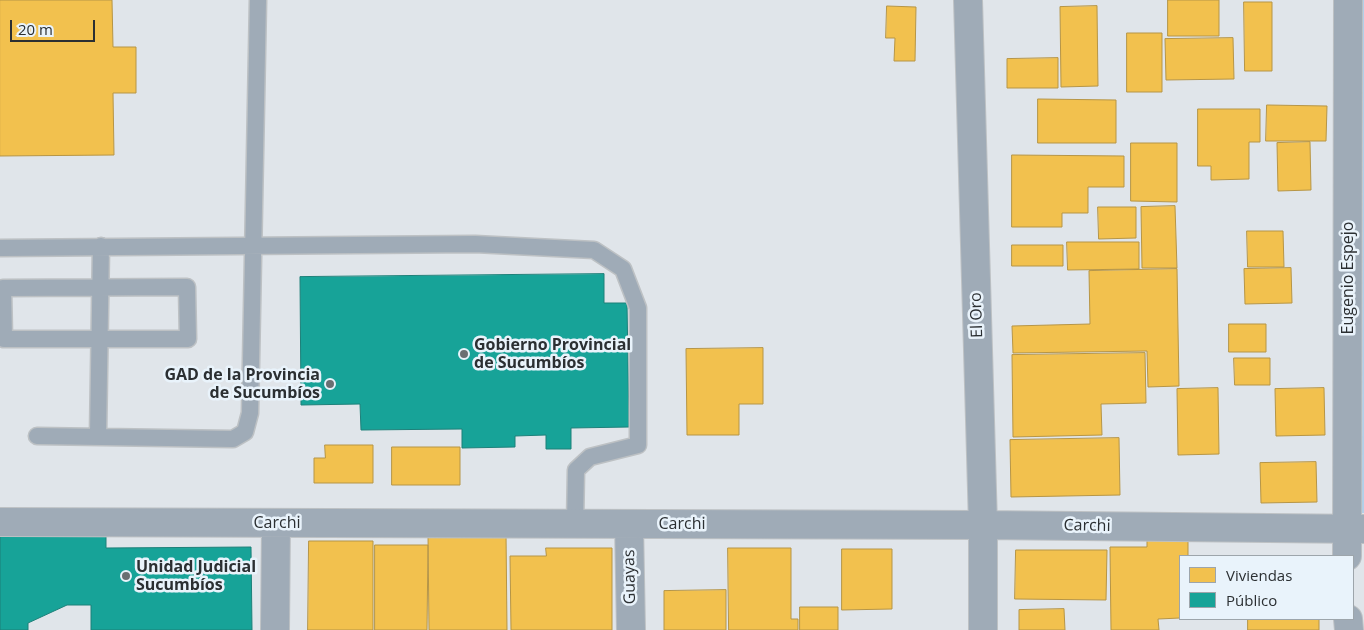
<!DOCTYPE html>
<meta charset="utf-8">
<style>
body{margin:0}
#map{position:relative;width:1364px;height:630px;overflow:hidden;background:#e0e5ea;font-family:"Open Sans",sans-serif}
canvas{display:block}
.legend{position:absolute;left:1179px;top:555px;width:175px;height:65px;box-sizing:border-box;background:#e9f3fb;border:1px solid #9da5ab;margin:0;padding:6px 9px;list-style:none;font-size:15px;color:#2b2f32}
.legend li{display:flex;align-items:center;gap:10px;height:25px}
.legend b{width:25px;border:1px solid #9da5ab}
.scale{position:absolute;left:10px;top:20px;width:85px;height:22px;box-sizing:border-box;border:2px solid #2b2f32;border-top:0;padding-left:6px;font-size:15px;line-height:18px;white-space:nowrap;color:#2b2f32;-webkit-text-stroke:4px #e9f3fb;paint-order:stroke}
</style>
<div id="map">
<canvas width="1364" height="630"></canvas>
<ul class="legend">
<li><b style="height:14px;background:#f2c14e"></b>Viviendas</li>
<li><b style="height:14px;background:#17a398"></b>Público</li>
</ul>
<div class="scale">20 m</div>
</div>
<script>
const ctx = document.querySelector('canvas').getContext('2d');
ctx.lineJoin = 'round';
function fillPath(path, color) {
  ctx.fillStyle = color;
  ctx.fill(path, 'evenodd');
}
function stroke(path, color, width, dash) {
  ctx.strokeStyle = color;
  ctx.lineWidth = width;
  ctx.lineCap = dash ? 'butt' : 'round';
  ctx.setLineDash(dash || []);
  ctx.stroke(path);
}
function label(font, color, halo, rows, align = 'center') {
  ctx.font = font + ' "Open Sans",sans-serif';
  ctx.lineWidth = 5;
  ctx.setLineDash([]);
  ctx.textBaseline = 'middle';
  ctx.strokeStyle = halo;
  ctx.fillStyle = color;
  for (const [text, x, y, turn = 0] of rows) {
    ctx.save();
    ctx.translate(x, y);
    ctx.rotate((+turn || 0) * Math.PI / 180);
    ctx.textAlign = isNaN(turn) ? turn : align;
    if (halo) ctx.strokeText(text, 0, 0);
    ctx.fillText(text, 0, 0);
    ctx.restore();
  }
}
const green = new Path2D(`
 M1363,0H1364V513H1362Z`);
const homes = new Path2D(`
 M0,0H112L113,47H136V93H113L114,155L0,156Z
 M1168,0H1219V36H1168Z
 M1244,2H1272V71H1245Z
 M887,6L916,7L915,61H894L895,38H886Z
 M1097,6L1098,86L1061,87L1060,7Z
 M1127,33H1162V92H1127Z
 M1233,38L1234,79L1166,80L1165,39Z
 M1058,58V88H1007V59Z
 M1038,99L1116,100V143H1038Z
 M1267,105L1327,106L1326,141H1266Z
 M1198,109H1260V142H1249V179L1211,180V166H1198Z
 M1310,142L1311,190L1278,191L1277,143Z
 M1131,143H1177V202L1131,201Z
 M1012,155L1124,156V187H1088V213H1062V227H1012Z
 M1175,206L1177,268H1142L1141,207Z
 M1098,207H1136V238L1099,239Z
 M1247,231H1283L1284,267H1248Z
 M1067,242H1139V269L1068,270Z
 M1012,245H1063V266H1012Z
 M1291,268L1292,303L1245,304L1244,269Z
 M1177,269L1179,386L1148,387L1147,351L1013,353L1012,326L1090,324L1089,271Z
 M1229,324H1266V352H1229Z
 M763,348V404H739V435H687L686,349Z
 M1145,353L1146,403L1101,404L1102,435L1013,437L1012,355Z
 M1234,358H1270V385H1235Z
 M1218,388L1219,454L1178,455L1177,389Z
 M1324,388L1325,435L1276,436L1275,389Z
 M1119,438L1120,495L1011,497L1010,440Z
 M325,445H373V483H314V458H325Z
 M392,447H460V485H392Z
 M1316,462L1317,502L1261,503L1260,463Z
 M506,532L507,630H429L428,533Z
 M1188,536V556H1180V618L1158,619L1159,630H1111L1110,547H1147V537Z
 M309,541H373V630H308Z
 M375,545H428L427,630H375Z
 M546,548H612V630H511L510,556H546Z
 M728,548H791V619H798V630H729Z
 M842,549H892V609L842,610Z
 M1016,550H1107L1106,600L1015,599Z
 M726,590V630H664V591Z
 M800,607H838V630H800Z
 M1064,609L1065,630H1019V610Z
 M1248,619H1319V630H1248Z`);
const public = new Path2D(`
 M604,274V303H627L629,427L571,428V449H546V435L515,436V447L462,448V429L361,430L360,404L301,405L300,277Z
 M106,534V548L251,547L252,630H91V605H67L28,623V630H0V535Z`);
const lane = new Path2D(`
 M0,248L475,244L594,250L623,269L638,308V445L590,457L576,470L575,524
 M187,287L188,339H4L3,288Z
 M37,436L233,439L245,432L250,413L258,0
 M98,436L101,246`);
const street = new Path2D(`
 M968,0L983,525V630
 M0,522L983,525L1364,529
 M629,524L631,630
 M1347,556L1348,0
 M1348,619L1349,630
 M275,630L276,523`);
const markers = [
 [464,354,5,"#6a6f72"],
 [330,384,5,"#6a6f72"],
 [126,576,5,"#6a6f72"]
];
const streetNames = [
 ["Eugenio Espejo",1348,278,-90],
 ["El Oro",977,315,-92],
 ["Carchi",277,523],
 ["Carchi",682,524],
 ["Carchi",1087,526,1],
 ["Guayas",630,577,-91]
];
const poiNames = [
 ["Gobierno Provincial",474,345],
 ["de Sucumbíos",474,363],
 ["GAD de la Provincia",320,375,"right"],
 ["de Sucumbíos",320,393,"right"],
 ["Unidad Judicial",136,567],
 ["Sucumbíos",136,585]
];
fillPath(green, '#b2d0e9');
fillPath(homes, '#f2c14e');
stroke(homes, '#b69546', 1);
fillPath(public, '#17a398');
stroke(public, '#1d8079', 1);
stroke(lane, '#bdc1c4', 19);
stroke(street, '#bdc1c4', 30);
stroke(lane, '#9fabb7', 16);
stroke(street, '#9fabb7', 28);
for (const [x, y, r, color] of markers) {
  const dot = new Path2D();
  dot.arc(x, y, r, 0, 2 * Math.PI);
  ctx.fillStyle = color;
  ctx.fill(dot);
  stroke(dot, '#e9f3fb', 2);
}
label('16px', '#2b2f32', '#e9f3fb', streetNames);
label('bold 16px', '#2b2f32', '#e9f3fb', poiNames, 'left');
</script>
